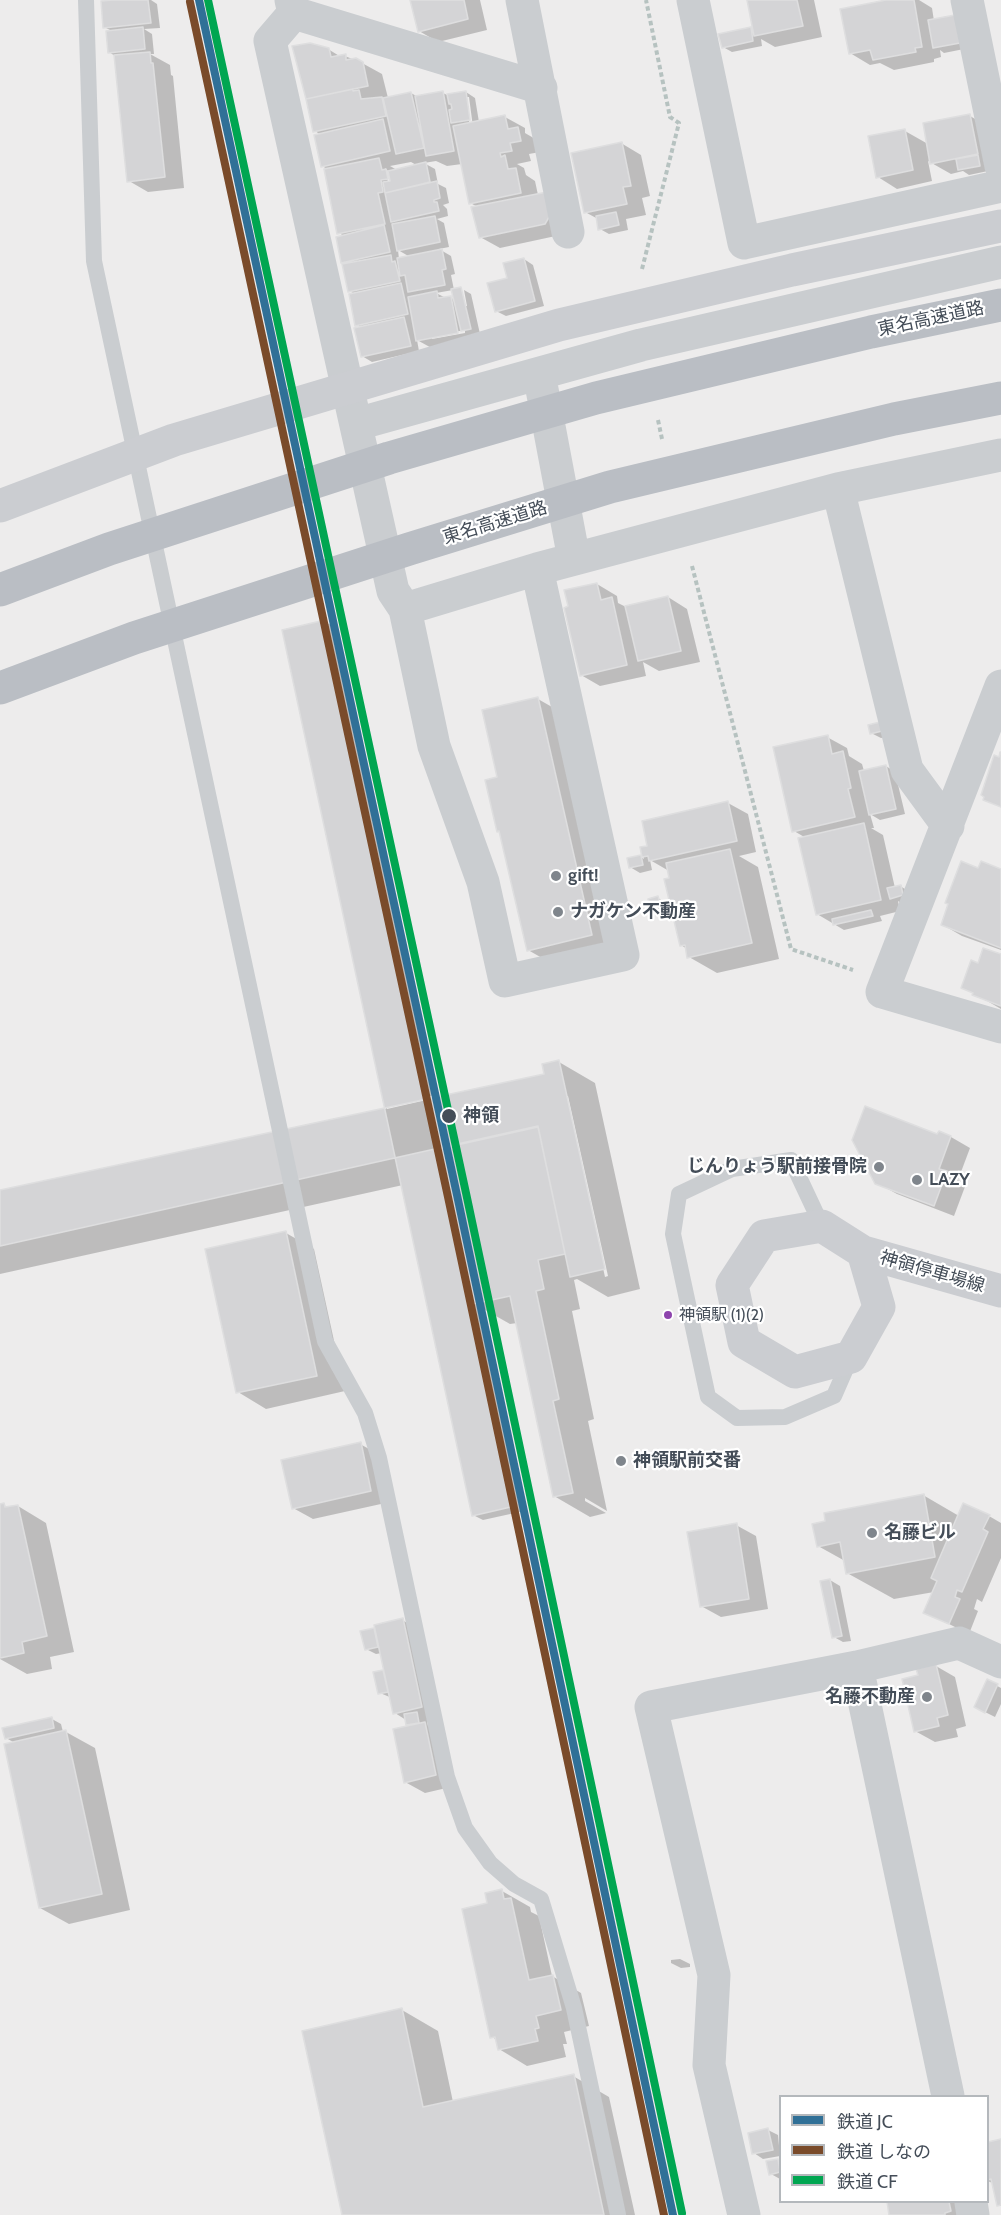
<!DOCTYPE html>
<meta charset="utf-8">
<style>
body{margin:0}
#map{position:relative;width:1001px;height:2215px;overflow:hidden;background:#edecec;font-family:Cabin,"Noto Sans JP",sans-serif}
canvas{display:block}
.legend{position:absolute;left:779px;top:2095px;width:210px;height:108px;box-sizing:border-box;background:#fff;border:2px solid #b4b8bc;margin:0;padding:8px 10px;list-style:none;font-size:18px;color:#444d58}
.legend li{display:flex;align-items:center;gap:12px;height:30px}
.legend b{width:30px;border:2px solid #b4b8bc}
</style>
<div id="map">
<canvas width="1001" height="2215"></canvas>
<ul class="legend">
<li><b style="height:8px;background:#307097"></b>鉄道 JC</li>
<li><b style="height:8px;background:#7a4b2a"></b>鉄道 しなの</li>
<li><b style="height:8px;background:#00a651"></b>鉄道 CF</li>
</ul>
</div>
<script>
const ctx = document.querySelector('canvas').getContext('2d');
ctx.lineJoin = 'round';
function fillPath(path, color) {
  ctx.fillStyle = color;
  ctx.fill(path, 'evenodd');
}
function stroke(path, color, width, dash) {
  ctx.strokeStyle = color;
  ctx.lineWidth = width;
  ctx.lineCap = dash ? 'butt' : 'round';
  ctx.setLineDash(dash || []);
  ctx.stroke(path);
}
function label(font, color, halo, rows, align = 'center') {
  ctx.font = font + ' Cabin,"Noto Sans JP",sans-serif';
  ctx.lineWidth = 4.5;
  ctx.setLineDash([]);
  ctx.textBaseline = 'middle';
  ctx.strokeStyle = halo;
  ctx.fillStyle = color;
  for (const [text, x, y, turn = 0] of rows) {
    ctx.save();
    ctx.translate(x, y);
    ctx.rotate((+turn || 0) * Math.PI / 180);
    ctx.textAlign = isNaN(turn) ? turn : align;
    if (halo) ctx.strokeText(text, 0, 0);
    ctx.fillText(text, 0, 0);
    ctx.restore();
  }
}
const shadow = new Path2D(`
 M128,0H151L157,4L160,28L144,29L152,34L154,54H150L170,65L171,75L173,76L184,188L148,192L129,181L115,56L109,52L112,31L104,27Z
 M411,0H480L487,30L438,42L419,31Z
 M748,0H814L822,37L775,47L761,39L762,46L732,52L723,47L750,29L754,31Z
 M894,0H919L932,8L934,21L969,48L944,53L940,50L941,57L934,59V62L894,70L880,63L870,65L850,53Z
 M328,49L341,57L345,56L362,63L382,74L388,98L411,93L418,97L443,93L447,95L466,92L475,98L479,122L505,117L525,128V133L537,140L540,152L529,154L531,161L517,164L524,168L526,175L535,181L538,195L565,234L500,248L480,237L478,207L470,203L462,164L447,166L436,161L424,163L435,169L438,184L446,188L449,203L443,205L447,209L448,216L437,219L444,223L449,247L439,249L451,256L455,274L451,275L454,290L464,306H467L464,290L471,294L480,334L437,351L417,340L419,351L372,362L362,356V328L357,325L355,294L349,291L347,265L343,262L344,236L339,233L329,170L322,166L321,135L315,131ZM465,97H469L473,127H470ZM411,162L418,166L397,170L390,166ZM385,168L389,172L391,186L389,187ZM398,250L410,257L399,259ZM453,290L455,300L450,297L446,298L436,293ZM465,330V333L432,339V336Z
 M970,116L989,127L988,171L969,175L963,171L951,174L928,161L932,181L897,189L878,177L905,131L928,144Z
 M621,143L641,155L650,196L642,198L646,215L626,219L628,230L609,234L600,229L598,219L585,212Z
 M524,259L533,265L544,306L506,316L496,311L509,279Z
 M597,584L617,596L618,603L626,607L668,597L687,609L700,662L659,671L643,662L646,676L600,686L581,675L570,607Z
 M325,622L335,627L436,1098L546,1075L543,1065L559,1062L595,1083L640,1289L608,1297L577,1279L574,1280L580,1309L572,1311L594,1419L588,1421L607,1511L585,1498V1501L606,1513L590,1517L554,1496L517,1323L510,1324L480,1307L524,1511L483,1520L473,1515L403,1185L0,1274V1192L386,1109L284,631ZM435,1095V1098L387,1109L386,1106ZM565,1096H568L608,1276L605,1277Z
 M538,699L566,715L620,951L556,966L528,950L501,832L498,831L499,778Z
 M870,726L891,736L881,738L871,733Z
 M827,737L847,748L849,756L862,764L864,771L886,766L895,772L905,814L880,820L870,814L874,828H871L883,835L895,888L900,886L910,892L901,903L898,901L900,911L880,916L882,921L844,930L817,914L806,838L794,831Z
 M728,803L748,814L756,852L739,856L758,867L779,959L717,973L689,957L687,949L681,945L669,871L650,860L652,870L640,873L630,867L641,857L644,859L642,849L649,847Z
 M979,869L1001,870V950L962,936L943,925Z
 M658,898L668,904L670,912L660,914L651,909Z
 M1001,956V1009L963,987L979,965Z
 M938,1136L951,1137L970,1148L958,1180L966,1184L954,1216L897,1194L877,1183Z
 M286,1233L314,1249L345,1391L266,1409L238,1392Z
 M360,1444L380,1455L390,1502L313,1519L293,1508Z
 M923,1495L959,1516H989L1001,1523V1558L982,1602L977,1599L974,1609L978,1611L969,1634L925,1612L934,1592L894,1599L847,1573L845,1561L818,1546Z
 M0,1505H4L9,1508L18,1506L46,1523L74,1652L50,1657L52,1669L27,1674L0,1659Z
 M736,1525L756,1536L768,1609L721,1617L701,1606Z
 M830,1580L840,1586L851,1641L843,1642L834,1637Z
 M402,1620L422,1631L441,1718L427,1721L428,1726L444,1735L455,1786L425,1793L405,1782L412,1727L408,1724L406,1720L395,1713L392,1698L380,1693L383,1671L386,1674L382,1653L376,1654L366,1649L374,1630L377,1632Z
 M936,1666L955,1677L966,1726L956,1729L958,1737L935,1742L915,1731L920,1677Z
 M988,1681L1001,1688V1704L995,1717L985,1712Z
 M52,1719L61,1724L63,1732H66L95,1748L130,1910L69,1924L40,1908L15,1743L6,1738Z
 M502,1891L530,1907L531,1912L539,1916L552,1976L581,1993L589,2026L564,2032L567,2044H563L566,2057L527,2066L499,2049L497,2040L492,2037L489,1904Z
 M680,1959L690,1964V1967L681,1968L671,1963V1960Z
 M402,2010L438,2031L453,2102L573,2076L609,2097L635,2215H344Z
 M768,2130L778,2135L780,2156L763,2159L754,2153Z
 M1001,2141V2206L998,2205L994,2184L988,2181V2143Z
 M778,2161L780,2163V2179L771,2174Z
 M888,2202H965L968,2215H891Z`);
const building = new Path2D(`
 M113,0H148L151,23L103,28L101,1Z
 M410,0H464L468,19L418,32Z
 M747,0H797L803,26L754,36Z
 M886,0H914L922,47L915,48L916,52L873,60L870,50L849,54L840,9Z
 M955,15L960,43L933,48L928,20Z
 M143,27L145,49L108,53L106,31Z
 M751,27L753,41L722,48L718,34Z
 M310,43L329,48L331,57L346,54V60L356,58L363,62L368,86L306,99L292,46Z
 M150,52L151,63H153L165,177L127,182L114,55Z
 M353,89V91L359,90L361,99L382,97L386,116L313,132L306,99Z
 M443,91L454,151L426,156L415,96Z
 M466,91L470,120L451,123L449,110L452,109L451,104H449L447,94Z
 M411,92L424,148L396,154L383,98Z
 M970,114L978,154L930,164L923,123Z
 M505,115L508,129L518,127L521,141L510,143L512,151L500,153L501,157L505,155L508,169L516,168L521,193L469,204L453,126Z
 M383,119L390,151L321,167L314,135Z
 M905,129L913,170L876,178L868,136Z
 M622,142L631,186L623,187L627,204L584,213L571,153Z
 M978,155L980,166L958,170L956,159Z
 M379,158L382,170L386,169L388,179L381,180L383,192L378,193L385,224L337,234L324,169Z
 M426,162L430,182L385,193L383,182L390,181L388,171Z
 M437,181L440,198L434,200V202H437L439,211L391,222L385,193Z
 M547,192L552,212L545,224L479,238L471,207Z
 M616,212L619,225L598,230L596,216Z
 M435,216L440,242L397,251L392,224Z
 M384,225L390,252L341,263L336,237Z
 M442,249L446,269L442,270L445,285L408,292L405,275L400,276L397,258Z
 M391,255L392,262L395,261L400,281L348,292L342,264Z
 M524,258L535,301L495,312L487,283L507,278L503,263Z
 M401,283L408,314L355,326L349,294Z
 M461,287L471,329L461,331L451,289Z
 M437,291L438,298L451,296L458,333L416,341L408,297Z
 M404,317L411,346L361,357L354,328Z
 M597,583L601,600L612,597L627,665L580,676L564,608L568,606L564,590Z
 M668,596L681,651L638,661L625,606Z
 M325,620L515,1506L472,1516L282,630Z
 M538,697L592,935L527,951L499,831L497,832L485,780L497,777L482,710Z
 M880,722L882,731L870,734L868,725Z
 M828,735L832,754L843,751L851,788L848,789L855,817L792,832L773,747Z
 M1000,752H1001V807L983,800L984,797L981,795L994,755L999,757Z
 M886,765L896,809L869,815L859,771Z
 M728,801L737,841L649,861L648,856L642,857L640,847L647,846L642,821Z
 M864,823L881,900L816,915L798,838Z
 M730,849L752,943L687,958L685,945L680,946L664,879L669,878L666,863Z
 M641,855L643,865L629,868L627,858Z
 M961,861L978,868L981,861L1001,869V948L941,925L948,904L945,903Z
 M901,885L903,895L890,899L887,888Z
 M658,896L661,907L650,909L648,899Z
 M871,910L873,916L833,925L832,919Z
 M983,948L1001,954V1006L972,995L973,993L961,988L971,960L978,963Z
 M559,1060L605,1269L570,1277L538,1126L0,1246V1190L544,1074L542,1064Z
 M865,1106L937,1134L939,1131L951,1136L939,1169L947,1171L934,1206L875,1184L852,1140Z
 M538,1127L565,1254L538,1260L544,1289L536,1291L559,1399L553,1401L573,1493L553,1497L510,1296L473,1304L439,1149Z
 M286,1231L317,1376L236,1393L205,1249Z
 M361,1442L371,1491L292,1509L281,1460Z
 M924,1494L935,1557L846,1574L840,1542L817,1547L812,1524L825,1521L824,1513Z
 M4,1503L5,1507L18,1505L47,1636L22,1642L24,1653L0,1658V1504Z
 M963,1503L990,1515L983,1529L988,1532L962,1592L957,1590L955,1597L960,1599L949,1624L923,1613L937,1581L931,1578Z
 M737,1523L749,1599L700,1607L687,1532Z
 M830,1579L842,1636L832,1638L820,1581Z
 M403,1618L422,1707L393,1714L374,1625Z
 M374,1628L378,1647L365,1650L360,1631Z
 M936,1664L948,1715L937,1718L939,1726L914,1732L902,1679L918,1675L916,1669Z
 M383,1670L388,1692L378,1694L373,1672Z
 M987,1679L998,1684L985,1713L974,1707Z
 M417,1712L419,1723L406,1725L404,1714Z
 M52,1717L54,1728L5,1739L2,1728Z
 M425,1722L436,1775L404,1783L393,1729Z
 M66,1730L102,1894L39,1908L4,1744Z
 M502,1889L504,1899L511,1898L529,1980L553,1975L561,2010L536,2016L539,2028L535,2029L538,2041L498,2050L495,2037L490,2038L462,1909L487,1903L485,1893Z
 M402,2008L423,2107L574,2074L604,2215H342L302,2031Z
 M768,2128L773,2150L752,2154L748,2133Z
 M1001,2139V2205L997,2206L991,2179L988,2180V2142Z
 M778,2159L780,2172L769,2175L766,2161Z
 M887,2202H949L951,2211L945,2213V2215H889Z`);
const path = new Path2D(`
 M642,269L679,123L670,117L646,0
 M658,420L662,439
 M692,566L791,949L853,970`);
const lane = new Path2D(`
 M86,0L94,261L325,1341L365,1413L379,1458L447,1777L465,1828L490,1863L514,1884L541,1899L574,2008L618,2215
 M822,1226L791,1160L732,1169L679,1194L673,1234L708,1397L737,1418L785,1417L834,1396L851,1357`);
const street = new Path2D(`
 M291,0L294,13L541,88
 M522,0L568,232
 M693,0L744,243L1001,186
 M967,0L1001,166
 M294,13L270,41L393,591L405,609L434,746L483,882L505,981L623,955L537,569
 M541,384L574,559
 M357,424L641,345L1001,262
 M838,489L907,770L948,826
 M405,609L537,569L838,489L1001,455
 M1001,686L882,992L1001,1027
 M857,1667L948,2096
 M971,2202L973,2215
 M744,2215L709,2065L714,1975L651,1707L857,1667L959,1643L1001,1662`);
const secondary = new Path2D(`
 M0,506L174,440L559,325L792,270L1001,226
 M863,1252L879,1307L851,1357L795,1372L744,1342L732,1285L764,1236L822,1226L863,1252L1001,1291`);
const highway = new Path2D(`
 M0,590L109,549L389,458L596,398L871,332L1001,305
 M0,688L134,638L409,549L610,487L894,419L1001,398`);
const rail1 = new Path2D(`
 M199,0L457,1195L673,2215`);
const rail2 = new Path2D(`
 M190,2L448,1197L664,2215`);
const rail3 = new Path2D(`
 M208,0L466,1193L682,2213`);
const markers = [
 [556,876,6,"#7f858c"],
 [558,912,6,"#7f858c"],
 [449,1116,8,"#444d58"],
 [879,1167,6,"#7f858c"],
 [917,1180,6,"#7f858c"],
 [668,1315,5,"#8e44ad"],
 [621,1461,6,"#7f858c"],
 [872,1533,6,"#7f858c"],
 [927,1697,6,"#7f858c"]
];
const busNames = [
 ["神領駅 (1)(2)",679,1315]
];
const streetNames = [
 ["東名高速道路",931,319,-12],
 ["東名高速道路",495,523,-17],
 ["神領停車場線",932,1272,16]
];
const poiNames = [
 ["gift!",568,876],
 ["ナガケン不動産",570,912],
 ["じんりょう駅前接骨院",867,1167,"right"],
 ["LAZY",929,1180],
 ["神領駅前交番",633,1461],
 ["名藤ビル",884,1533],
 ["名藤不動産",915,1697,"right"]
];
const stopNames = [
 ["神領",463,1116]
];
fillPath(shadow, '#0003');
fillPath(building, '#d4d4d6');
stroke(building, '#dededf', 1.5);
stroke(path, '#b6c2c0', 4, [4.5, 3]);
stroke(lane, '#cacdd0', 16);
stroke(street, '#cacdd0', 33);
stroke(secondary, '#cbcdd1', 33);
stroke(highway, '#babec4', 33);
stroke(rail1, '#307097', 8);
stroke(rail2, '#7a4b2a', 8);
stroke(rail3, '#00a651', 8);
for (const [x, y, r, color] of markers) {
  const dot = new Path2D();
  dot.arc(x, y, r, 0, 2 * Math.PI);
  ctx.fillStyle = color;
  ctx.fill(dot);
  stroke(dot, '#fff', 2);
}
label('16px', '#444d58', '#fff', busNames, 'left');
label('18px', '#444d58', '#fff', streetNames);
label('bold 18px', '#444d58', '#fff', poiNames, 'left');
label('bold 18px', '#444d58', '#fff', stopNames, 'left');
</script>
